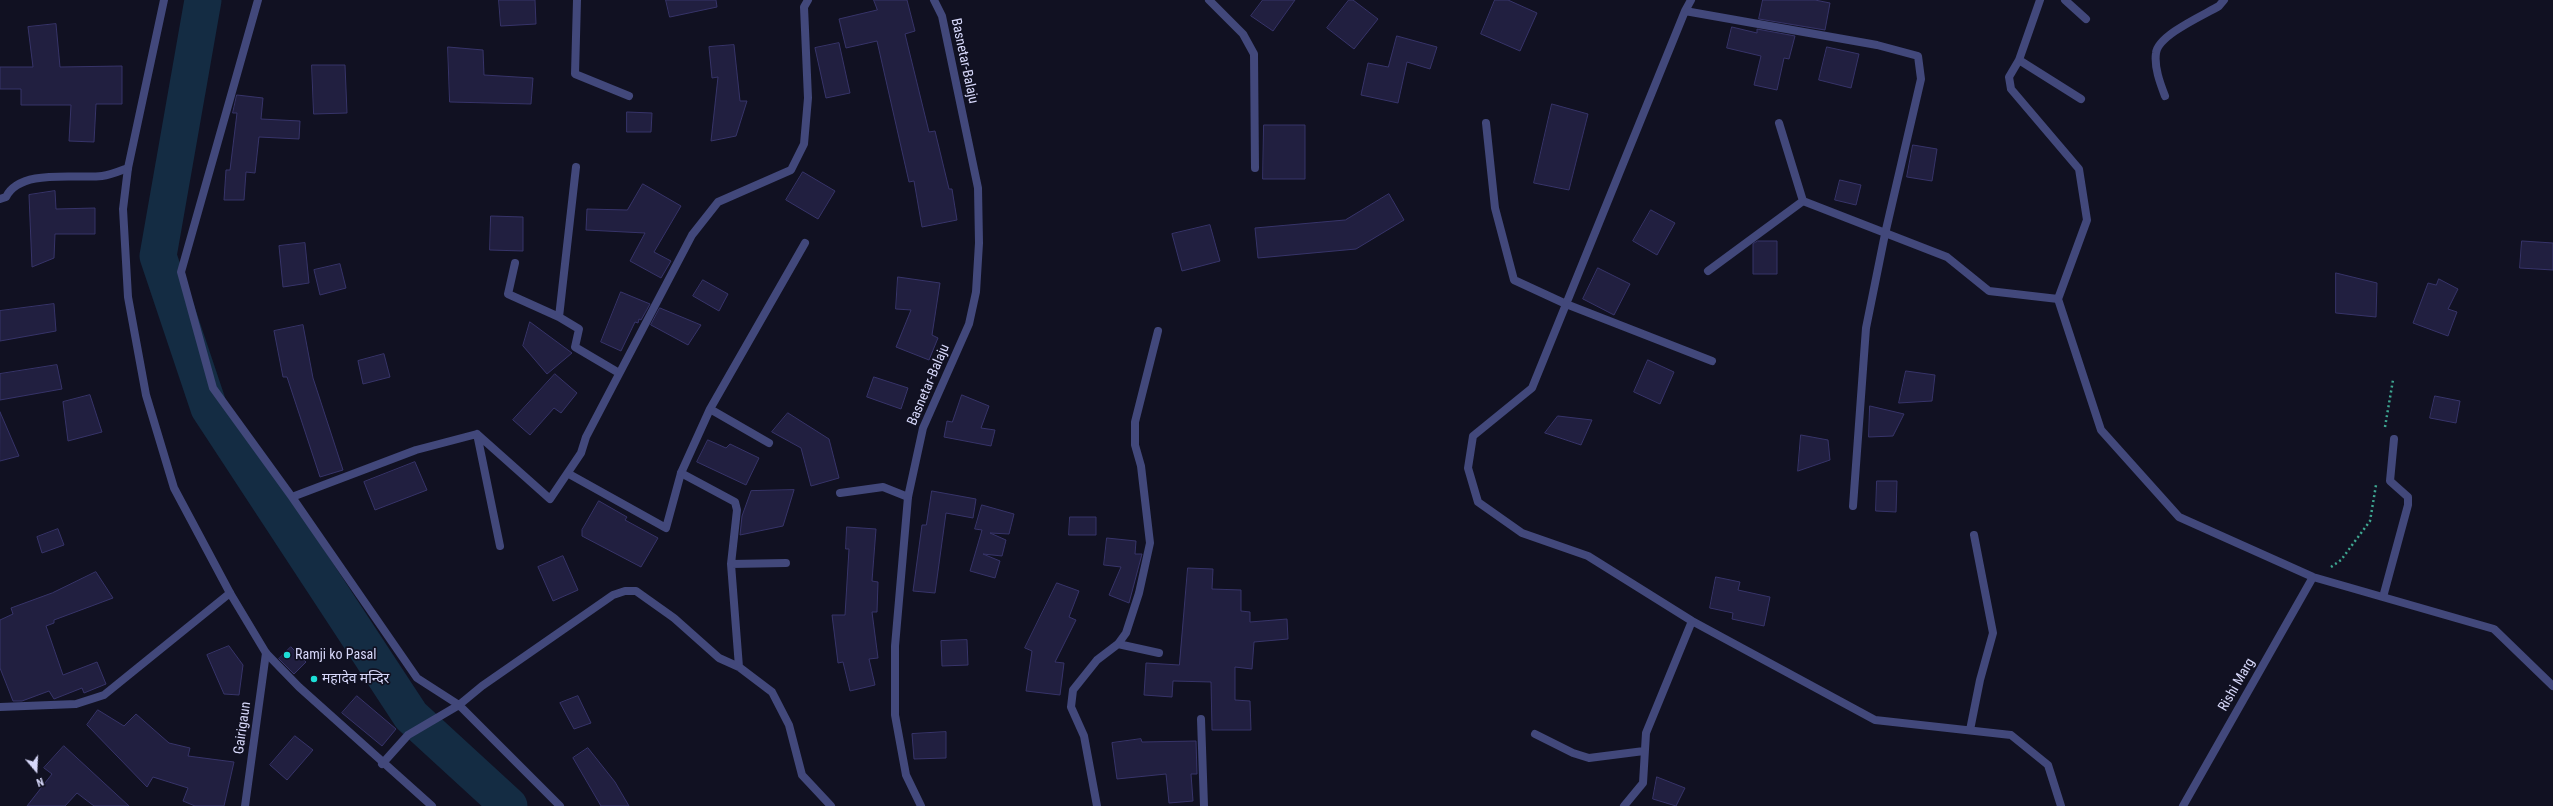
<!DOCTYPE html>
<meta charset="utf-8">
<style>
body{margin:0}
#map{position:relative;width:2553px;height:806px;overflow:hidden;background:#112;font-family:"Roboto Condensed",sans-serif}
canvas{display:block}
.north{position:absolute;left:16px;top:750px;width:40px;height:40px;-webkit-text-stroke:3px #112;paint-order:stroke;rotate:161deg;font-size:11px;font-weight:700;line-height:16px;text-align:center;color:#d7d8fa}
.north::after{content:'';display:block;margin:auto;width:14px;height:18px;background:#d7d8fa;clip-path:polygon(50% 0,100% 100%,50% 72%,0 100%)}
</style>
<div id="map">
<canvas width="2553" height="806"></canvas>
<div class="north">N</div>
</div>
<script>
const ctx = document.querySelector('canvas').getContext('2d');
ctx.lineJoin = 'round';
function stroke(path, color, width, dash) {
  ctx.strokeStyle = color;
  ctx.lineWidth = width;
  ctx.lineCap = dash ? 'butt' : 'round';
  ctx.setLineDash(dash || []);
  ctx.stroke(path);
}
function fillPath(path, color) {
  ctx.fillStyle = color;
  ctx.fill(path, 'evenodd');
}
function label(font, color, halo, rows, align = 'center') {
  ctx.font = font + ' "Roboto Condensed","Noto Sans Devanagari",sans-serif';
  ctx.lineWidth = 3.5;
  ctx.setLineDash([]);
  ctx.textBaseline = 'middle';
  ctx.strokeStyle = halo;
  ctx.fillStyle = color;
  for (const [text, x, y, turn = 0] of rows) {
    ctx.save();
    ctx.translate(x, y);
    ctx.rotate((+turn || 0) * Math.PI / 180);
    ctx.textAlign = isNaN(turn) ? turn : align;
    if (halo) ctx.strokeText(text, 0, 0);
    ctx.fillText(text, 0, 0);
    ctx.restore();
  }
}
const river = new Path2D(`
 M203,0L158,256L209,408L411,716L509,806`);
const building = new Path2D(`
 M499,0H535L536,24L501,26Z
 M666,0H716L717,7L670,17Z
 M874,0H907L915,31L905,34L929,132L935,131L949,189H952L957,220L922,227L914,181L909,182L877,41L846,48L839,19L877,10Z
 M1263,0H1295L1273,31L1251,16Z
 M1349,0H1353L1378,19L1354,49L1327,28Z
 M1495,0H1508L1537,13L1520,51L1481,34Z
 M1763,0H1815L1830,3L1825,30L1759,19Z
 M56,24L60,67L122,66V104H96L94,142L69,141L71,105H21V89H0V67H33L28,27Z
 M1732,27L1757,33V29L1795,36L1789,59L1784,58L1777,90L1754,85L1761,56L1727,48Z
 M1397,36L1437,47L1430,69L1407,62L1398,103L1361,95L1368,63L1388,67Z
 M839,43L850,93L826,98L815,48Z
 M734,45L740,101H747L736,136L711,141L718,77L712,78L709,47Z
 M448,47L483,50L484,75L533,78L531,104L450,102Z
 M1827,47L1859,54L1851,88L1819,80Z
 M312,65H345L347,113L314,114Z
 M237,95L263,98L261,119L300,121L299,139L259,137L255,173L246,172L244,200H224L226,170H230L237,113H233Z
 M1552,104L1588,114L1569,190L1534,183Z
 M627,112L652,113L651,132H627Z
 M1264,125H1305V179H1263Z
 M1913,145L1937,149L1932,181L1907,177Z
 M803,172L835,191L818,219L786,200Z
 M1840,180L1861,185L1856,205L1835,200Z
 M643,184L681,206L654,252L671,261L661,278L630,261L645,233L586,230L587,209L627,210Z
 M55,191L56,209L95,208V234H55L54,258L32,267L29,195Z
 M1389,194L1404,220L1356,249L1258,258L1255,228L1345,220Z
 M1651,210L1675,223L1657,255L1633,241Z
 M491,216L523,217V251L490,250Z
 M1210,225L1220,261L1182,271L1172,234Z
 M1758,241H1777V274H1753V244Z
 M2522,241L2553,243V270L2520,268Z
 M305,243L309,283L283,287L279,246Z
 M340,264L346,288L320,295L314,270Z
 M1598,268L1630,284L1614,315L1583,299Z
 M2336,273L2377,283L2376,317L2336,313Z
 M898,277L940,283L932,335L938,338L929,360L896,347L911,310L896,309Z
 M2439,279L2458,289L2448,309L2457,312L2448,336L2413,323L2428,283L2436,285Z
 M703,280L728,294L719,311L693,296Z
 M621,292L650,304L641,320L639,319L638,323L635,322L621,351L601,342Z
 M54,304L56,331L0,341V311Z
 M660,308L701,325L688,345L651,325Z
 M530,322L572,353L547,374L523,346Z
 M303,325L313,378L343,470L320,477L287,377H283L274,331Z
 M384,354L390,377L363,384L358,361Z
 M1648,360L1674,372L1660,404L1634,392Z
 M57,365L62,389L0,400V374Z
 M1906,371L1935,375L1932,401L1899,403Z
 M555,374L577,393L561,413L554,408L530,435L513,420Z
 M874,377L908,388L901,409L867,397Z
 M90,395L102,432L68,441L63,402Z
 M962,395L989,406L981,428L995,430L991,446L944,437L947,421L952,422Z
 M2435,396L2460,401L2456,423L2430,418Z
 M1870,406L1904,414L1893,436L1869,437Z
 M0,412L19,456L0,461Z
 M788,413L829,439L839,478L811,486L801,448L772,432Z
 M1558,416L1592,420L1581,445L1545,433Z
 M1801,435L1828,440L1830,460L1798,471Z
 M708,440L726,448L730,444L759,458L746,485L697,462Z
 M415,462L427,490L375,510L364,482Z
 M1877,481H1897L1896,512L1876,511Z
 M794,490L783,526L740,535L742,516L751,491Z
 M932,491L976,499L973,518L946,513L935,593L913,591L922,525H926Z
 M599,501L627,517L625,520L658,538L641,567L582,536V530Z
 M982,505L1014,514L1009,534L990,533L1006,540L1002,556L983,554L1000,561L995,578L970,571L982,530L975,529Z
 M1070,517H1096V535H1069Z
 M847,527L876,529L872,581L878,582L877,612H872L878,658L869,659L875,685L850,691L843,662L838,663L832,615H845L849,549H846Z
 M58,529L64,545L42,553L37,537Z
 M1107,538L1136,541L1135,554H1142L1129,603L1109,595L1121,567L1104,565Z
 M563,556L578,590L553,601L538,567Z
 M1188,568L1213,569L1212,589L1241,590V611L1250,612V622L1287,619L1288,639L1254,642L1252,669L1235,667V700L1250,701L1251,730H1212L1211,682L1173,681L1172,697L1144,695L1146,663L1179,665Z
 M96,572L113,598L54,620V623L46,626L63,675L97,662L106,684L84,693L82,688L54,699L49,691L22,701H13L0,668V620L13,614L11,608L52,593Z
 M1716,577L1740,582L1738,590L1770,597L1764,626L1732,619L1733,613L1710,608Z
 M1057,583L1079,591L1069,617L1076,620L1055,662L1064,663L1060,695L1026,691L1032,651L1025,648Z
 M967,640L968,665L942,666L941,641Z
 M229,646L243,665L239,695L224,694L207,655Z
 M291,647L306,662L294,674L279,659Z
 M357,696L396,729L382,746L342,713Z
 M578,696L591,723L574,729L560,703Z
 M98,710L124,726L136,714L169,743L190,748L188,756L234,762L224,806H195L183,801L188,788L153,777L147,787L87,725Z
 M946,732V758L914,759L912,734Z
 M295,736L313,750L287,780L270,765Z
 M1141,739L1142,742L1196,741L1197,774H1191L1193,801L1169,803L1166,774L1117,779L1112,743Z
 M64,746L129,806H94L77,793L65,806H27L52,774L44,768Z
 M588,748L615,782L629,806H601L573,758Z
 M1657,777L1685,788L1676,806L1653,799Z`);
const path = new Path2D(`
 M2385,427L2393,380
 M2331,567L2341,560L2370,521L2376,485`);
const service = new Path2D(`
 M710,409L769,443
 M569,474L666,528L681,473L710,409L805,243`);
const minor = new Path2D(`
 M258,0L181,272L213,388L292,497L416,450L477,434L500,546
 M577,0L575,74L629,96
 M1209,0L1243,34L1254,54L1255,168
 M1691,0L1685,11L1532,388L1473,436L1468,468L1478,502L1522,533L1588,556L1692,621L1875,720L2011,735L2048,765L2061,806
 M2040,0L2019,60L2009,77L2011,89L2079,169L2087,220L2058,299
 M2065,0L2086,19
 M1685,11L1877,45L1918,56L1921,79L1885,234L1866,328L1853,506
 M2019,60L2081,99
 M2165,96C2160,83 2154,67 2156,53C2158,35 2204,15 2219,6L2224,0
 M1486,123L1495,208L1514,280L1566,304L1712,361
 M1779,123L1803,201
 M0,199L6,197C20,168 76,179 102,176C111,175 120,171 128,168
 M515,263L508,294L559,317L579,329L575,347L619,373
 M1708,271L1803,201L1947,257L1989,291L2058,299L2101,430L2179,517L2313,577L2494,629L2553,686
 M559,317L576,167
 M477,434L550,499L581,453L586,437L692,235L718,202L791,170L804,144L808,98L804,7L808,0
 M681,473L735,502L737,510L731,564L739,667
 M840,493L883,487L908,497
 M292,497L417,678L459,705L560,806
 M731,564L786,563
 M2383,597L2408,505V497L2390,481L2394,439
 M1118,644L1159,653
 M0,707L76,704L104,695L230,593
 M1201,719L1204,806
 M1970,730L1980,680L1993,633L1974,535
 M1535,734L1573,753L1589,758L1644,751
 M382,764L408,735L459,705L482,686L613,595L625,591H636L674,618L719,658L739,667L772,692L789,725L802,775L831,806
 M245,806L266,653
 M1097,806L1084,736L1071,707L1073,690L1097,660L1118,644L1126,633L1139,593L1150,543L1141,466L1135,445V422L1158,331
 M1624,806L1643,783L1646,733L1692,621
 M2183,806L2313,577`);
const tertiary = new Path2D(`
 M164,0L128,168L123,209L128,297L146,395L174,488L230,593L266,653L299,687L432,806
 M921,806L906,775L895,715V646L908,497L923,428L969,324L976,292L979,243L978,188L942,16L934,0`);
const markers = [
 [287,655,4,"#1ddfd7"],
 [314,679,4,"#1ddfd7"]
];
const streetNames = [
 ["Basnetar-Balaju",964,61,78],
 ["Basnetar-Balaju",929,385,-67],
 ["Rishi Marg",2237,685,-60],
 ["Gairigaun",243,728,-82]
];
const poiNames = [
 ["Ramji ko Pasal",295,655],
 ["महादेव मन्दिर",322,679]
];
stroke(river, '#142c43', 37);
fillPath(building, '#211f40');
stroke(building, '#373469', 1);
stroke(path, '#3ea691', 2.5, [2, 3]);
stroke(service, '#42487b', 8);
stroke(minor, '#42487b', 8);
stroke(tertiary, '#42487b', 8);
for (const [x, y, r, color] of markers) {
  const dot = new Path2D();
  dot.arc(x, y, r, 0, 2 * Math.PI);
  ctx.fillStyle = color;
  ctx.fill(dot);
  stroke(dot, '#112', 1.5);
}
label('14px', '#d7d8fa', '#112', streetNames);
label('14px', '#d7d8fa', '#112', poiNames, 'left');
</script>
